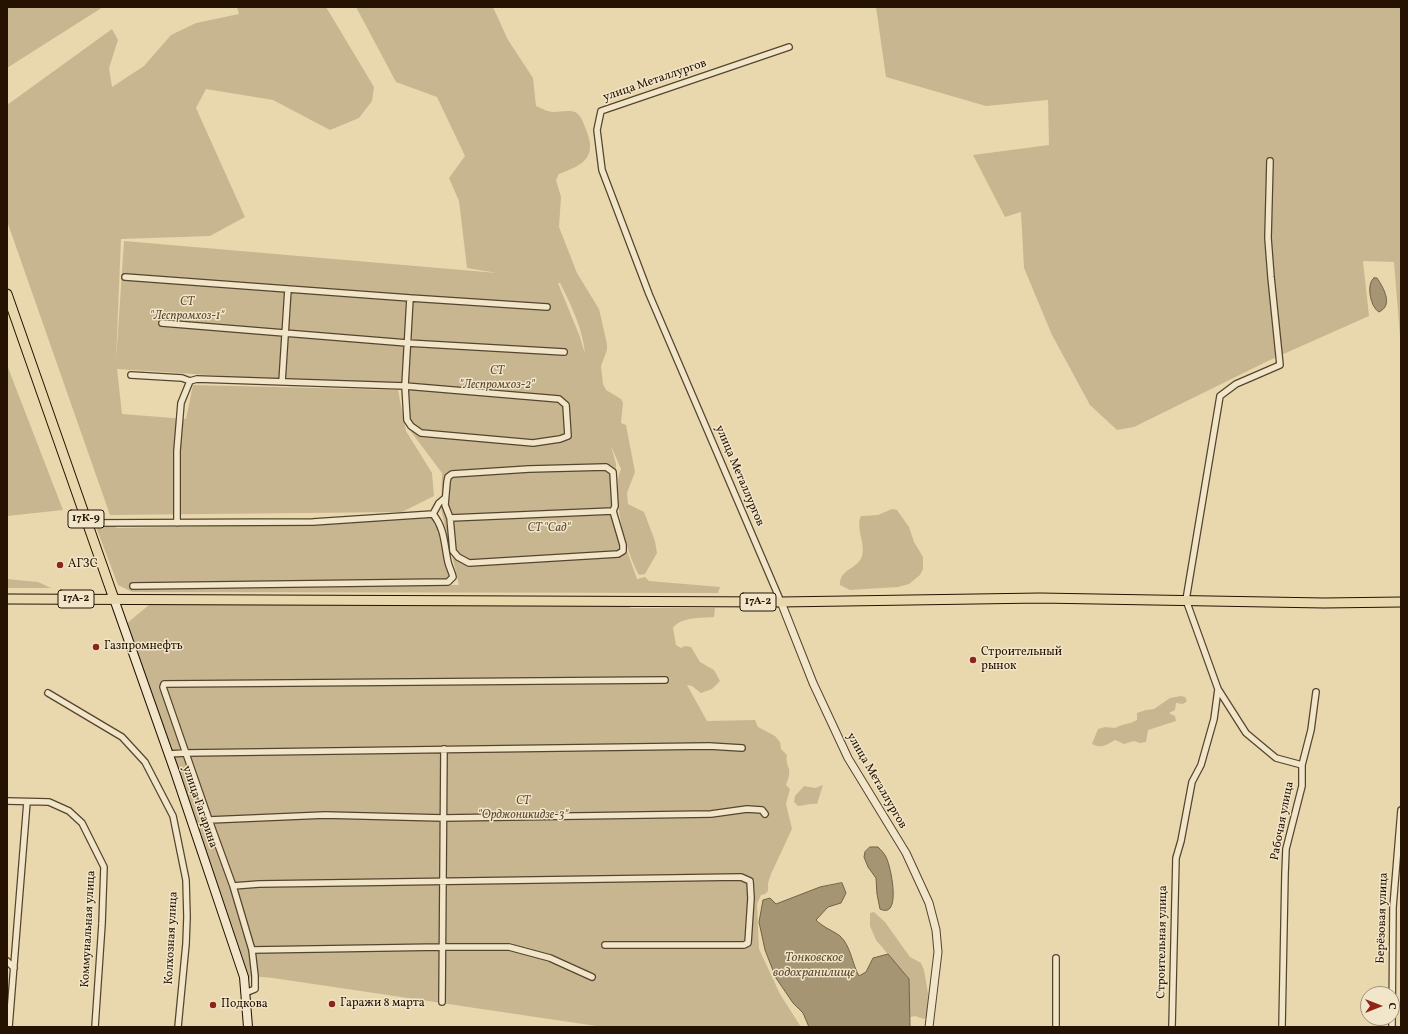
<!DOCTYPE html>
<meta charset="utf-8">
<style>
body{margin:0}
#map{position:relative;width:1408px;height:1034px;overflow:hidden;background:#e9d8ae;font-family:Vollkorn,serif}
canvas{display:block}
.frame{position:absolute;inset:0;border:8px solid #251200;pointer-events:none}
.north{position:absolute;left:1360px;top:986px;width:40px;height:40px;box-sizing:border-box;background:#f1e6ca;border:1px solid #9f9179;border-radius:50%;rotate:90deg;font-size:11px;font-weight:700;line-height:16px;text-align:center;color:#251200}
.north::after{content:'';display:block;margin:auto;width:14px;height:18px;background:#8f2418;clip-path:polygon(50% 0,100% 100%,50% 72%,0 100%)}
</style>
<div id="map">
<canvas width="1408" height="1034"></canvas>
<div class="frame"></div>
<div class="north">С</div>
</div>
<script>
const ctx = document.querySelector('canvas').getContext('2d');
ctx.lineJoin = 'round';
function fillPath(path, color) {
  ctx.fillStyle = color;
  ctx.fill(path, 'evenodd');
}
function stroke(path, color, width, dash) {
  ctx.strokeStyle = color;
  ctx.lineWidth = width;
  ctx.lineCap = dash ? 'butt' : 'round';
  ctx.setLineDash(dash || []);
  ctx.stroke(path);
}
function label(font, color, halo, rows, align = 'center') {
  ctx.font = font + ' Vollkorn,serif';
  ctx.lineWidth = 3;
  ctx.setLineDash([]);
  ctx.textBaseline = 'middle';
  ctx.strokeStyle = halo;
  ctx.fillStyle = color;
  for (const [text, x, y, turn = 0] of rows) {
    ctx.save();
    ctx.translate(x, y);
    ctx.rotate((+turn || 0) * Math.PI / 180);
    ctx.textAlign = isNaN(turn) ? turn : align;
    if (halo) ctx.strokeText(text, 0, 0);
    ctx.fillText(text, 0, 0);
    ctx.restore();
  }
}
const green = new Path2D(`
 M7,7H103L7,68Z
 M237,7H326L374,87L372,101L359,118L330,130L273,100L206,89L196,108L245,217L210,236L121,239L116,361L124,241L497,273L467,268L459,201L449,178L465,156L437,97L396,82L356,7H493L508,40L533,78L536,106C541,108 548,112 553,112C560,112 569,110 575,112C581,115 583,122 585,127C598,157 585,164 559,174L556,180L561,197L559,227L577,273L599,309L607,344V350L601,366L603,384L606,390L621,399L623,403L621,423L626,425L635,472L627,493L628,504L644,512L655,541L657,553L645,574L639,575C626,553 610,492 621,469L611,446L616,464L615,486L617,512L626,548L637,579L645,577L649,581L720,587L718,593L132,592L118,585L96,527L113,526L117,528L312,524L431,517C444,529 446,559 450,576L446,579L203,584L459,585L441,509L442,473L409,429L405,411V388L117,369L122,414L186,419L193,385L398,390L406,431L432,473L434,496L402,512L110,515L7,221V105L112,29L118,40L109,68L112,87L144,66L171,35L196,23L239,14ZM558,283H560C571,305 583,329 585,354L580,337Z
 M876,7H1401V349L1394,262L1363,261L1369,316L1270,360L1134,427L1117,430L1090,405L1052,335L1024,268L1021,212L1005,217L973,155L1049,145L1048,100L986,106L886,77Z
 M7,365L63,510L7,516Z
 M892,509L897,510L909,527L914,542L923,557V569L920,575L909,584L898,587L850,590L840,585C839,569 858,569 862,556C866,543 855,528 861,516L878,515Z
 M7,579L38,582L51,588H7Z
 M149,605H627L631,608H715L714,617C702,618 680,617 673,628L676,645L681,648L685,646L691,647L700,662L714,670L720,681L712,689L701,693L692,686L687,685L707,721L755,720L758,727L775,736L780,742L781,749L787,755C786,761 787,763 789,769C790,774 788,780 786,785L790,789L786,804L792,829L771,874L768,883V891L765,894L761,895L757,904L759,949L780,994L801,1027H603L273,978L251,976L249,980L248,976L245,975L126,624Z
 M1181,696L1185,697L1187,701L1183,704L1176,703L1175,710L1169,713L1175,716L1176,721L1148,730L1146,742L1140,743L1134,741L1124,744L1115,740C1106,745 1101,749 1092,744L1098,729L1105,727L1115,728C1122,724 1130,724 1137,720V713L1146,710L1154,709L1170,698Z
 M823,785L817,804C810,803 805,806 798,806L794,802L795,796L804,786L815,788Z
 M874,912L885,922L910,957L921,963L924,970L928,993L927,1016L924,1019L915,1016L910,1017L909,979L876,940L870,926V913Z`);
const water = new Path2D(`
 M1374,278H1377C1383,287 1394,305 1379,312C1370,307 1366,283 1374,278Z
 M870,847H878C881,850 884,853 886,857C891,866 902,920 880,909L877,894L876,878L868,867L864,857L865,852Z
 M842,883L846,893L841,903L828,907L816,920C824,928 832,930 840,936C851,946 852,964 859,976L866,972L873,958L888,954L909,979L910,1027H809L803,1013L793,1003L776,978L765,950L759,922L763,900L770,898L776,904L820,887Z`);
const minor = new Path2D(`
 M1270,161L1268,238L1271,277L1280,365L1236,384L1220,396L1186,600L1218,689L1246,733L1276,758L1302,765
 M125,277L410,298
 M162,323L407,343L564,352
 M131,375L182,378L190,381
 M282,382L288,289
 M433,514L439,503L445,498
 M450,518L613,511L615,506L613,472L606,467L529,469L452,474L448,477L447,482L445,505L450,518L453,551L458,557L469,563L618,554L623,551V545L613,511
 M88,523L313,522L433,514C445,529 444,544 448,562C449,567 452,572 453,577L448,582L133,586
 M177,523V451L181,403L190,381L197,379L405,386L407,420L411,426L421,433L533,443L560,439L568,436L566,405L559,399L405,386L410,298L547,307
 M781,602L649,294L602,170L597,130L601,111L789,47
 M665,680L164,684L163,687L209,820L325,815L443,818L711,814L747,809L762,810L765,814
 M48,693L122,737L145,762L173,816L186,880L187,917L186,944L178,1027
 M168,754L185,753L709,746L742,748
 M7,801L49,802L69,811L82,823L104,867L102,924L95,1027
 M209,820L233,886L259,884L741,877L750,881L751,898L748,943L744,945H605
 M233,886L252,950L442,947H509L550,958L592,977
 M7,961L14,968
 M245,993L255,989V976L252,950
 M442,1002L444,749
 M9,1027L27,802
 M1056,1027V958
 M1172,1027L1176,858L1181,841L1192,782L1201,765L1214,719L1218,689
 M1282,1027L1285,874L1286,849L1302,786V765L1311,730L1316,692
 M1392,1027L1393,907L1401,810`);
const tertiary = new Path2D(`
 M781,602L813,683L848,758L906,853L929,903L936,930L938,952L929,1027`);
const secondary = new Path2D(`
 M114,599L175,772L244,977L248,1027`);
const primary = new Path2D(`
 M7,294L114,599
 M7,599L781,602L1040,598L1324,603L1401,602`);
const markers = [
 [60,565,4,"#8f2418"],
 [96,647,4,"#8f2418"],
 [973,660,4,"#8f2418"],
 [332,1004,4,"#8f2418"],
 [213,1005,4,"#8f2418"]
];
const shields = [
 [86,519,36],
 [76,599,36],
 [758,602,36]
];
const shieldNames = [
 ["17К-9",86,519],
 ["17А-2",76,599],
 ["17А-2",758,602]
];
const streetNames = [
 ["улица Металлургов",655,81,-19],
 ["улица Металлургов",739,476,67],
 ["улица Металлургов",876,781,60],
 ["улица Гагарина",199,807,71],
 ["Рабочая улица",1283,821,-79],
 ["Берёзовая улица",1383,918,-88],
 ["Коммунальная улица",89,929,-87],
 ["Колхозная улица",172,938,-87],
 ["Строительная улица",1163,942,-89]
];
const parkNames = [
 ["СТ",187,303],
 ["\"Леспромхоз-1\"",187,317],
 ["СТ",497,372],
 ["\"Леспромхоз-2\"",497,386],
 ["СТ \"Сад\"",549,529],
 ["СТ",523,802],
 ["\"Орджоникидзе-3\"",523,816]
];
const poiNames = [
 ["АГЗС",68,565],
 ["Газпромнефть",104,647],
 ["Строительный",981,653],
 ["рынок",981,667],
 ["Гаражи 8 марта",340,1004],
 ["Подкова",221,1005]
];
const waterNames = [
 ["Тонковское",814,959],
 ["водохранилище",814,974]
];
fillPath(green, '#c8b690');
fillPath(water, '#a69573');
stroke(water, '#726145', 1);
stroke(minor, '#56442c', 8);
stroke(tertiary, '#56442c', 9);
stroke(secondary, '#251200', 10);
stroke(primary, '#251200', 11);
stroke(minor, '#f1e6ca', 5.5);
stroke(tertiary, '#f1e6ca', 7);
stroke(secondary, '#f1e6ca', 8);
stroke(primary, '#e9d8ae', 9);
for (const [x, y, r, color] of markers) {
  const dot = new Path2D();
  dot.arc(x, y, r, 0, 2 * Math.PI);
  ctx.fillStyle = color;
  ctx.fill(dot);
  stroke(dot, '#f1e6ca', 1.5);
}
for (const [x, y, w] of shields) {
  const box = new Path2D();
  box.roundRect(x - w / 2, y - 9, w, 18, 3);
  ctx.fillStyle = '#f1e6ca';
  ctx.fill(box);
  stroke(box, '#251200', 1);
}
label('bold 11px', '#251200', null, shieldNames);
label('12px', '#251200', '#f1e6ca', streetNames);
label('italic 12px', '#5e4b32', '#f1e6ca', parkNames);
label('12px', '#251200', '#f1e6ca', poiNames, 'left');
label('italic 13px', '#5f4d34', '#f1e6ca', waterNames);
</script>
